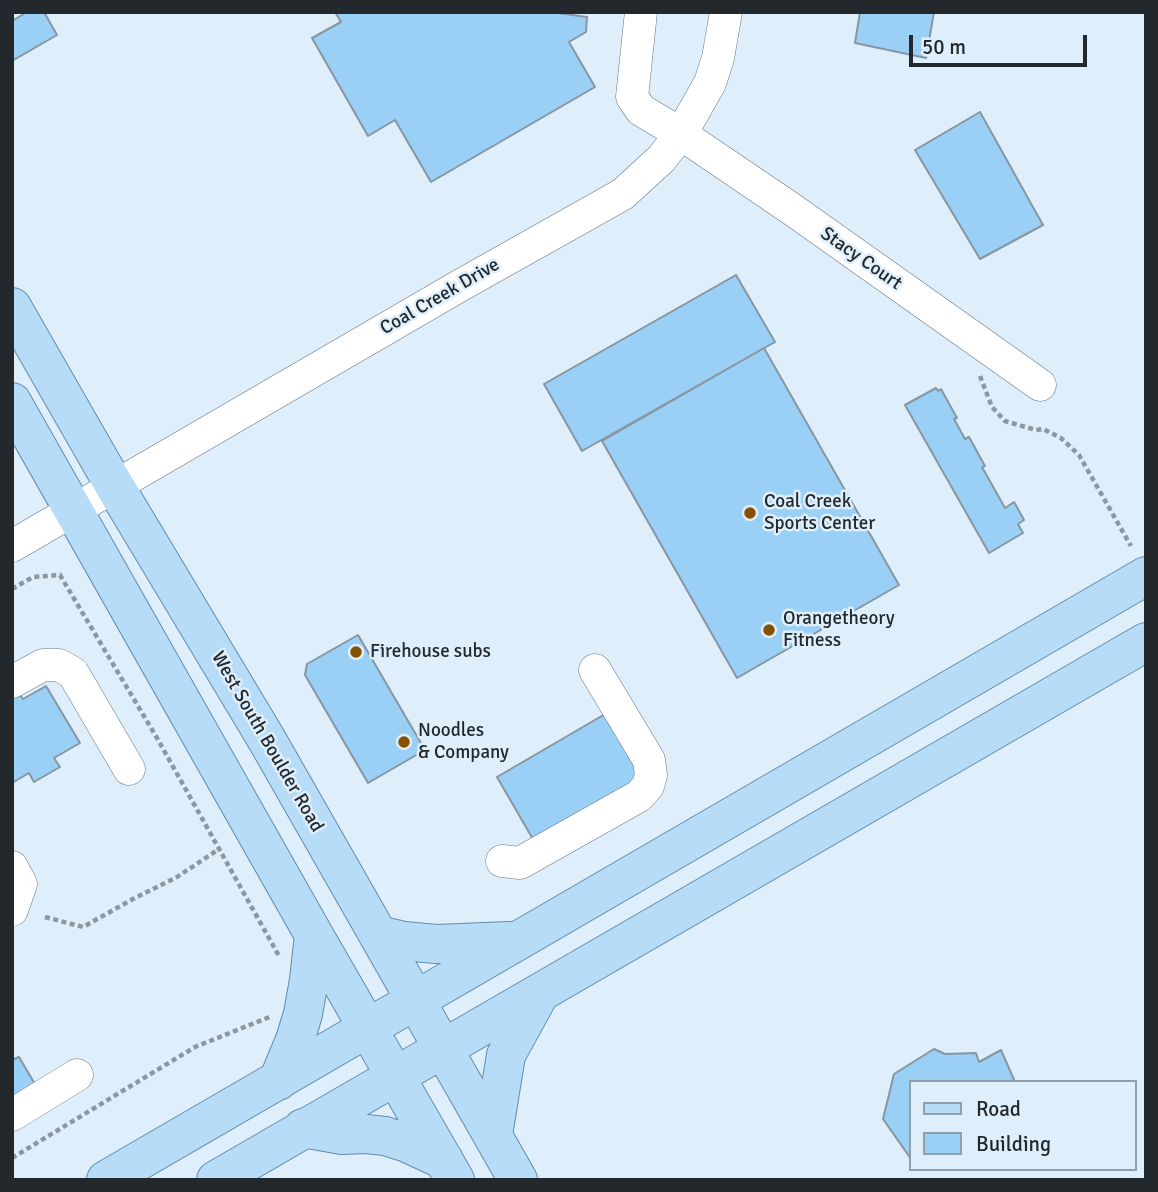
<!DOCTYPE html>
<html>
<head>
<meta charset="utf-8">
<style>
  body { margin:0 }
  #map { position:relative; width:1158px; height:1192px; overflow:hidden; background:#deeefa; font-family:Signika,sans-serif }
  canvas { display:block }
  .frame { position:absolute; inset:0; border:14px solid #22282c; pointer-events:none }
  .legend { position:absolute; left:909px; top:1080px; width:228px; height:91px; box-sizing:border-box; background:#deeefa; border:2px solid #939fa8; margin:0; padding:9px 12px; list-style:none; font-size:21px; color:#22282c }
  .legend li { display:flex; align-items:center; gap:14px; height:35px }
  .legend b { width:35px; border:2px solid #939fa8 }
  .scale { position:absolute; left:909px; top:35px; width:178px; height:32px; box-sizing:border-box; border:4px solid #22282c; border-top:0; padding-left:9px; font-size:21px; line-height:24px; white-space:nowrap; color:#22282c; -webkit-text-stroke:5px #deeefa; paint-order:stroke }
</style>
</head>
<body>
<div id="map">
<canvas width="1158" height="1192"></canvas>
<div class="frame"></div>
<ul class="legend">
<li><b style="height:9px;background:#b6dcf7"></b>Road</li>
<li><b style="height:19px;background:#9acff6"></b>Building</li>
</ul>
<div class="scale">50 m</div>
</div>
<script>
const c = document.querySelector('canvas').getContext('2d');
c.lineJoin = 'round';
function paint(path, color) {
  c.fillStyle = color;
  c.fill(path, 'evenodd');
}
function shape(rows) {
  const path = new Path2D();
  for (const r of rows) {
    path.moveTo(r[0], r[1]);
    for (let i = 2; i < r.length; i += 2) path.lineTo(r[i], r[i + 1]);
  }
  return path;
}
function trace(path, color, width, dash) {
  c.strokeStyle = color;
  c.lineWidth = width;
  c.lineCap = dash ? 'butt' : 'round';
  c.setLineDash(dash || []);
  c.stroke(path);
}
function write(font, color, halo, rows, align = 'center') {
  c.font = font + ' Signika,sans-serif';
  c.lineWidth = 5;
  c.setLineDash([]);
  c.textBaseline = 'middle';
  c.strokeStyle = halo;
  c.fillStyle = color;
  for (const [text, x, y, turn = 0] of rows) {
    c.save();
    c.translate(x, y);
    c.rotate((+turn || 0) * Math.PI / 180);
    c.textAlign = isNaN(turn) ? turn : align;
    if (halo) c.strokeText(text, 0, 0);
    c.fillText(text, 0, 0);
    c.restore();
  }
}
const building = shape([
  [27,12,44,12,57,35,12,61,12,21,27,12],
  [335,12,551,12,587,17,586,32,569,42,595,87,431,182,395,120,368,136,312,38,341,22,335,12],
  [860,12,934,12,926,58,855,43,860,12],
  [980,112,1043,225,980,259,915,150,980,112],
  [736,275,775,342,582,451,544,384,736,275],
  [764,348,899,585,737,678,602,441,764,348],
  [936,388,938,391,941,389,957,418,954,419,965,439,969,437,985,466,982,467,1005,508,1014,502,1024,520,1018,524,1023,533,989,553,905,405,936,388],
  [358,635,425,750,368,783,305,675,307,664,358,635],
  [12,684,23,699,46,686,80,743,54,758,60,767,34,782,29,773,12,783,12,684],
  [612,710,642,762,635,783,534,841,497,777,612,710],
  [934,1049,945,1054,976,1053,979,1062,1001,1050,1015,1082,911,1082,911,1159,883,1119,894,1074,934,1049],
  [19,1057,36,1086,12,1100,12,1060,19,1057]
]);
const path = shape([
  [980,376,992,407,1005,421,1036,430,1043,429,1061,438,1079,455,1131,546],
  [12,589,33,577,60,575,157,738,279,956],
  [45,917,83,927,133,899,177,877,219,849],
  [12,1158,195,1047,272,1016]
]);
const minor = shape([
  [641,12,632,97,641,110,681,134,793,210,1040,385],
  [12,546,461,285,623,194,661,159,681,134,710,83,718,58,726,12],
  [12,682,43,665,59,665,73,673,129,769],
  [502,861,520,863,639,796,648,786,651,775,649,760,595,670],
  [12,867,21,884,12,910],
  [12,1115,77,1075]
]);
const major = shape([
  [12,307,114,485,267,740,518,1180],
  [12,402,314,935,455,1180],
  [378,935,404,941,436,944,510,941],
  [278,1081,295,1040,303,1014,309,980,314,935],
  [303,1128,342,1135,366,1134,385,1136,407,1143,444,1160],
  [493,1135,506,1055,540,993],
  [106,1180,1146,576],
  [216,1180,1146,642]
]);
const markers = [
  [750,513,7,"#885102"],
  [769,630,7,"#885102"],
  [356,652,7,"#885102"],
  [404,742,7,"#885102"]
];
const streetNames = [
  ["Stacy Court",861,259,35],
  ["Coal Creek Drive",440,297,-30],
  ["West South Boulder Road",267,742,60]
];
const poiNames = [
  ["Coal Creek",764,502],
  ["Sports Center",764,524],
  ["Orangetheory",783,619],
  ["Fitness",783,641],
  ["Firehouse subs",370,652],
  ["Noodles",418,731],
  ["& Company",418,753]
];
paint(building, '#9acff6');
trace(building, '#8796a1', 2);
trace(minor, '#687681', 33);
trace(major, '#628dac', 40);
trace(path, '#8c97a0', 4.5, [5, 3.5]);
trace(minor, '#fff', 32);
trace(major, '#b6dcf7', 38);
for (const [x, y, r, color] of markers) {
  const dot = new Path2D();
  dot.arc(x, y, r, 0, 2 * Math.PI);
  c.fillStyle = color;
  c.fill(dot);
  trace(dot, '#deeefa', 2.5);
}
write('19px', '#22282c', '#deeefa', streetNames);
write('19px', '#22282c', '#deeefa', poiNames, 'left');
</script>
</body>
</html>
